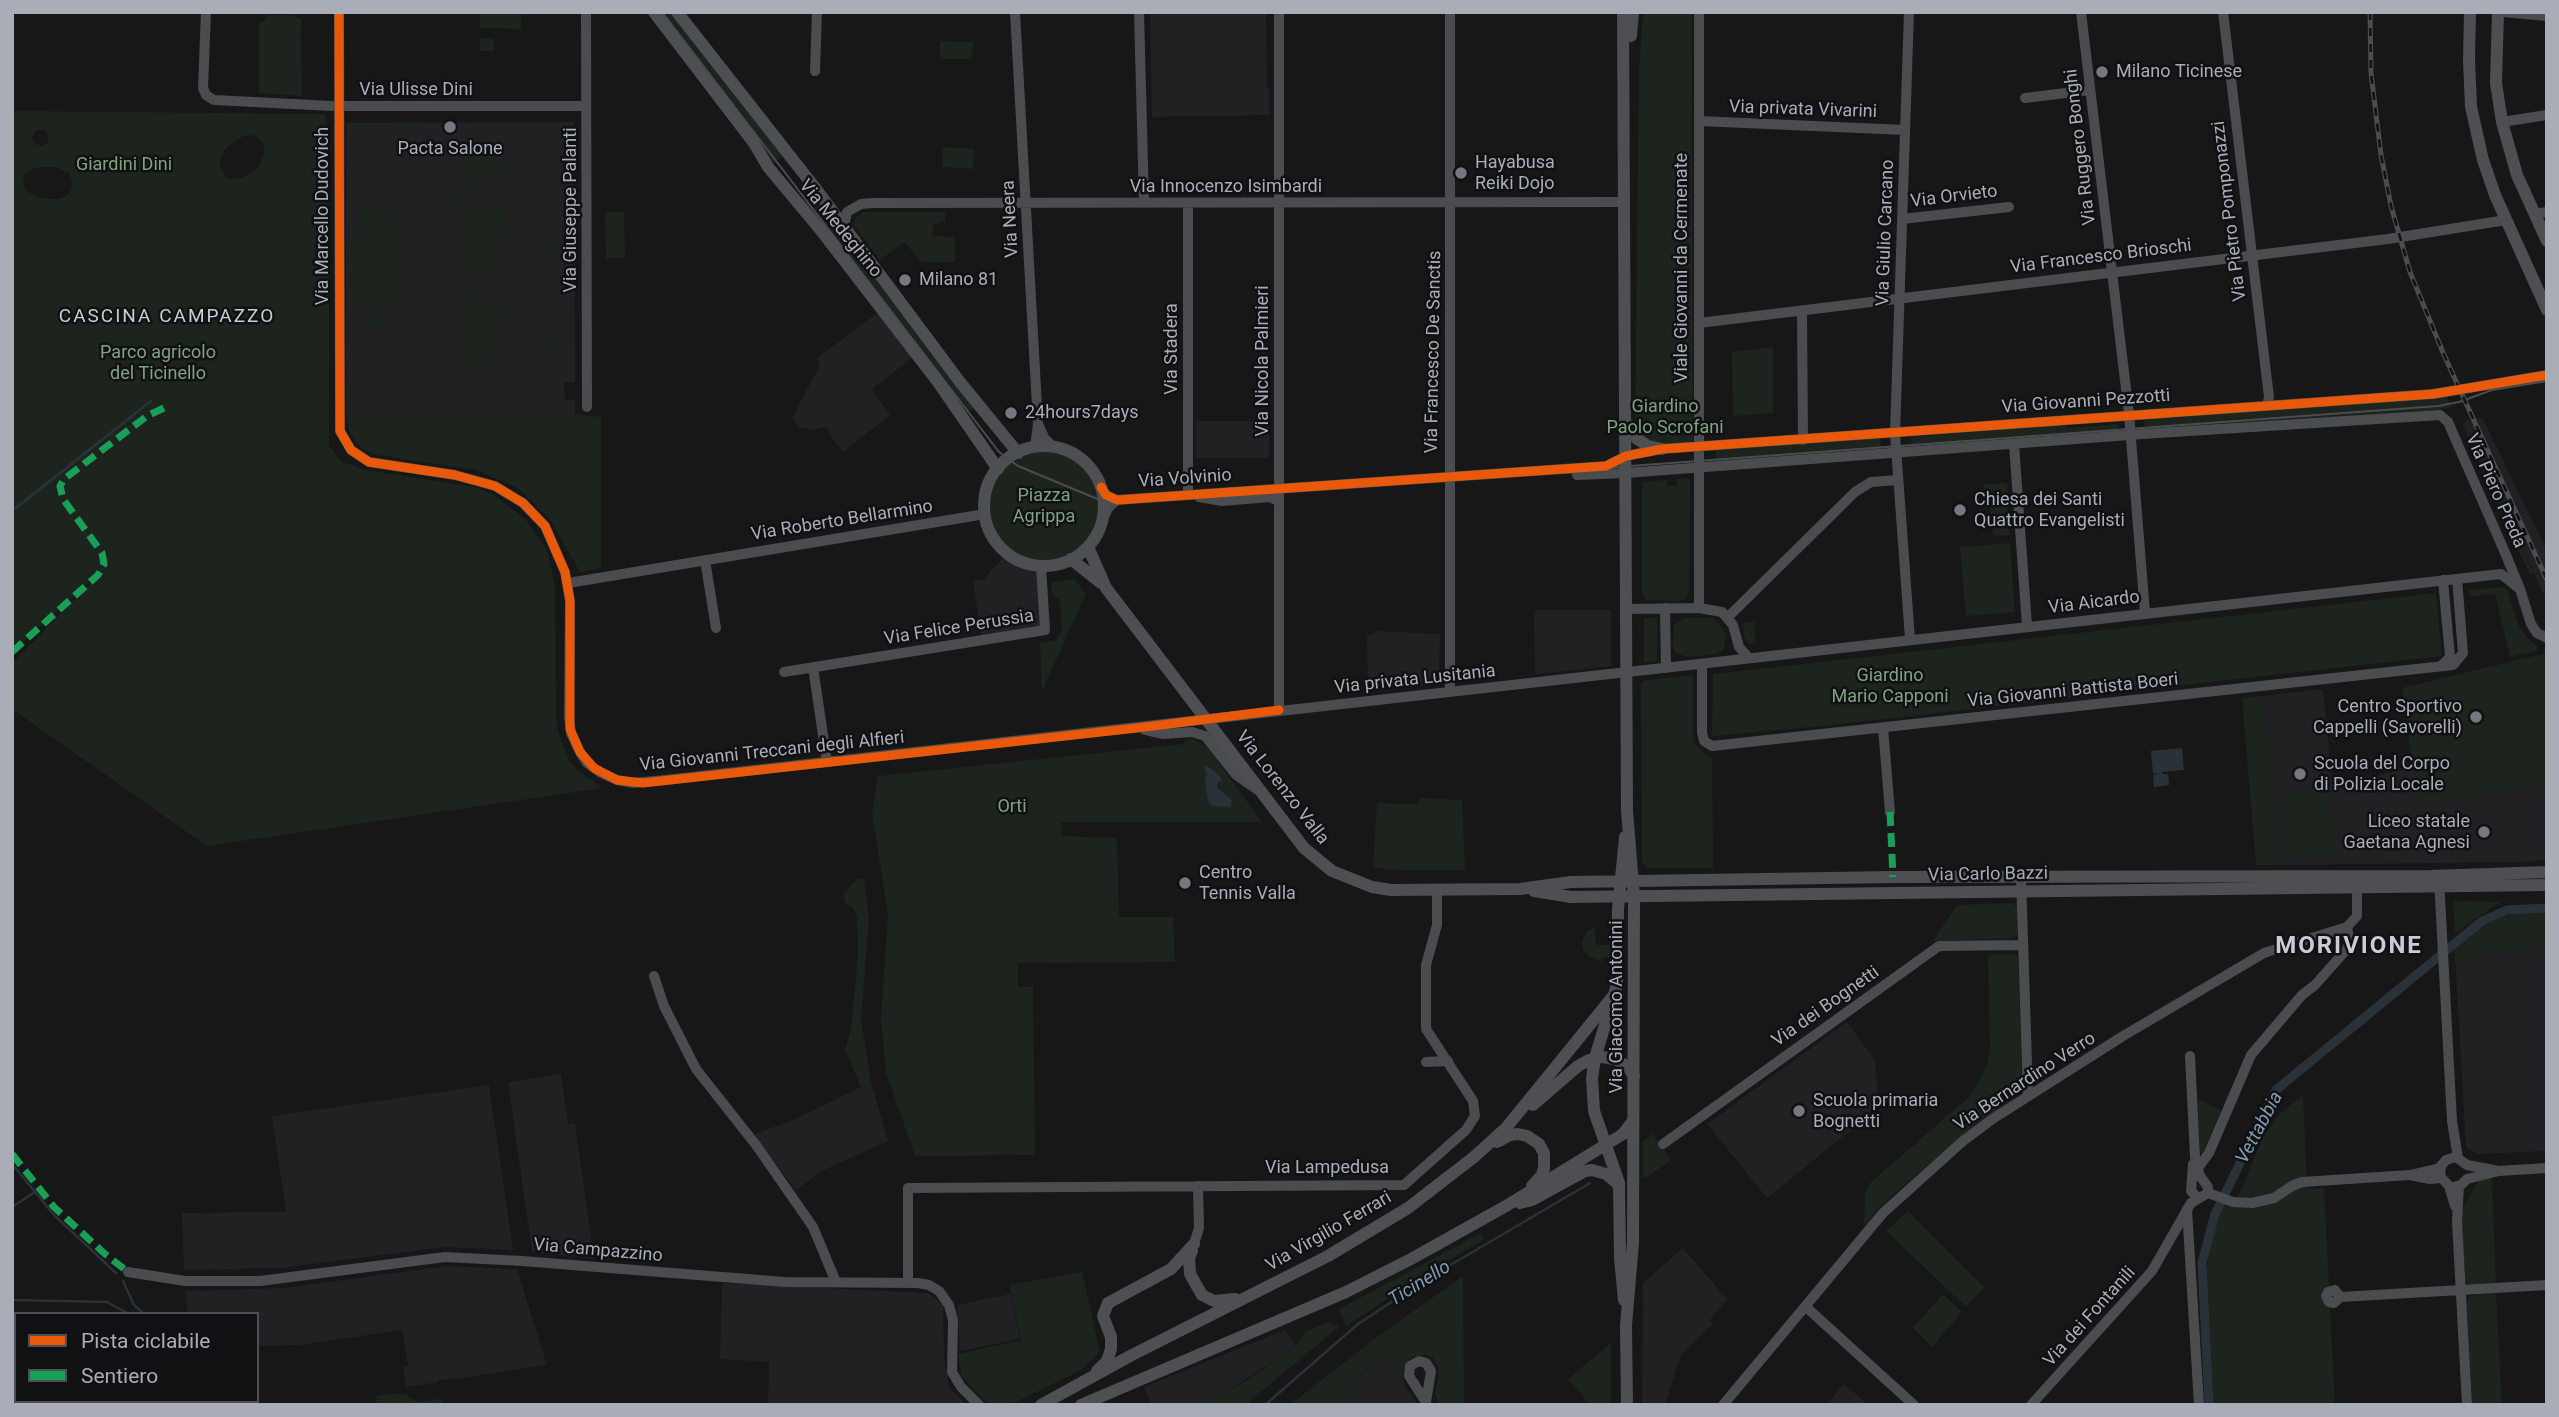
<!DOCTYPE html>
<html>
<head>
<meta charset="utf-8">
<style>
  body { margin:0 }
  #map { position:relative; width:2559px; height:1417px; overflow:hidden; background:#171717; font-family:Roboto,sans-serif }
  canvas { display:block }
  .frame { position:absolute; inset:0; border:14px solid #a8adb8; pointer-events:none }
  .legend { position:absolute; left:14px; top:1312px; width:245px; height:91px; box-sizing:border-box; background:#111113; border:2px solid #4d4f55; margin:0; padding:9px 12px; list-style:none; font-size:21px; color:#a8adb8 }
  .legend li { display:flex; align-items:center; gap:14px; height:35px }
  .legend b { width:35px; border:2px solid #4d4f55 }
</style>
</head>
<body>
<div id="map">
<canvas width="2559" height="1417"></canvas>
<div class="frame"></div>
<ul class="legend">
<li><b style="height:9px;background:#e8590c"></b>Pista ciclabile</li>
<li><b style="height:9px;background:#1a9f57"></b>Sentiero</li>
</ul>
</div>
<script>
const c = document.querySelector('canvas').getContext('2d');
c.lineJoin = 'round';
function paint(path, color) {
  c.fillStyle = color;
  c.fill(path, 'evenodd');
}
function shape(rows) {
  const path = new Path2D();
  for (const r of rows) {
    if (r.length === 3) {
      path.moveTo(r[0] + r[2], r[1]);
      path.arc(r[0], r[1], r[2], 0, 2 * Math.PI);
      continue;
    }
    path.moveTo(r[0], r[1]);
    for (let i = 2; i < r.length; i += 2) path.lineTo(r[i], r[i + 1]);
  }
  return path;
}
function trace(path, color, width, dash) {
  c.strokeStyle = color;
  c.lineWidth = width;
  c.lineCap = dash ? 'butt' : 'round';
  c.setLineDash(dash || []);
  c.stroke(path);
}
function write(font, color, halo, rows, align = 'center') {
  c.font = font + ' Roboto,sans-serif';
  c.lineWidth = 5;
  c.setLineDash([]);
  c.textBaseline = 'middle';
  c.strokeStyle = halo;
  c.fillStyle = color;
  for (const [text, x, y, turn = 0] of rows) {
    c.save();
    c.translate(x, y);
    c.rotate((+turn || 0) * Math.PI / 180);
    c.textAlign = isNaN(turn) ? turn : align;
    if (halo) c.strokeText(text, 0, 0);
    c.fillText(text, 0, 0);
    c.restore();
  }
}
const built = shape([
  [1150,12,1266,12,1267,87,1269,87,1269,115,1152,117],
  [574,122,575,382,564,382,565,400,575,400,575,414,346,415,346,123],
  [882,310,916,355,872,389,890,415,843,452,829,434,827,427,814,430,799,427,792,418,820,365,817,358],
  [2482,417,2547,550,2547,602,2498,495,2501,493,2468,420],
  [1196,421,1269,421,1269,458,1196,458],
  [1007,553,1020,561,1041,566,1045,630,982,640,973,581,984,579],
  [1534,610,1611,610,1611,666,1535,674],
  [1378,631,1440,634,1439,674,1437,680,1432,685,1368,691,1367,636],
  [2323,689,2332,785,2413,768,2419,804,2547,785,2547,860,2521,862,2278,865,2262,696],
  [2547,948,2547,1151,2478,1154,2466,1147,2456,971,2480,952],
  [1847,1022,1875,1060,1879,1107,1767,1198,1707,1124],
  [561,1074,568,1124,575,1124,594,1259,532,1252,508,1082],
  [871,1082,888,1141,824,1170,796,1190,753,1135,795,1119],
  [489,1085,513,1250,445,1247,281,1268,184,1270,182,1213,286,1212,272,1116],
  [1683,1248,1727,1299,1710,1320,1713,1324,1680,1357,1665,1405,1642,1405,1643,1283],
  [446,1266,517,1269,547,1365,462,1378,438,1380,438,1382,406,1387,403,1367,408,1366,402,1330,300,1345,257,1346,257,1314,187,1314,186,1291,284,1288],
  [722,1283,928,1293,943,1305,944,1355,949,1387,967,1405,768,1405,769,1362,720,1359],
  [1011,1294,1020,1339,960,1351,958,1305],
  [1285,1330,1296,1347,1208,1403,1152,1405,1144,1387],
  [1382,1358,1404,1385,1419,1405,1350,1405,1340,1392],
  [1844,1384,1865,1402,1863,1405,1826,1405]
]);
const green = shape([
  [480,12,521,12,521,29,480,28],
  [660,12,674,12,785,154,772,164],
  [1643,12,1692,12,1693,444,1646,447,1635,434,1639,72],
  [266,15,292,15,301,19,302,96,259,93,259,22,265,21],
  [480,38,493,39,495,51,480,51],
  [940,41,973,42,972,59,940,59],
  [16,111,326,114,329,220,329,445,342,463,351,464,360,469,475,487,494,495,526,520,547,551,555,585,556,713,558,731,568,759,577,770,603,788,207,846,12,709,12,663,107,567,12,651,12,113],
  [39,129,45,130,49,137,47,143,43,146,35,144,32,139,34,132],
  [252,135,259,138,263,144,265,153,258,168,242,178,231,179,226,177,219,165,225,149,243,136],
  [41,167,55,167,69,173,73,183,70,193,60,199,50,199,37,197,27,191,23,184,24,175,32,169],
  [346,123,382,123,382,131,346,131],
  [397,123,419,123,419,131,397,131],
  [467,136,485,137,491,150,505,171,467,191],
  [943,147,974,149,973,169,942,167],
  [443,186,460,186,460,227,456,227,456,199,442,199],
  [817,196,977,406,965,416,805,206],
  [467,199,472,199,482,214,489,211,487,206,497,201,512,228,491,241,504,262,470,282,467,282],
  [359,204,395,204,395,223,359,223],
  [605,212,624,212,625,258,606,258],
  [864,212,945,212,945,221,933,225,932,236,955,237,955,262,922,262,904,242,880,260,854,226,855,218],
  [356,227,397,227,397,309,356,309],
  [556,239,559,244,559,265,556,267,544,246],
  [467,291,473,291,482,305,489,302,488,297,497,292,531,350,529,351,511,320,491,332,505,353,467,373],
  [389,318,389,330,366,330,366,319],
  [556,330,559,335,559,356,556,357,544,336],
  [1773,347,1773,413,1733,416,1732,352],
  [2446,396,2452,407,2438,410,2195,428,2194,425,2145,429,2144,420],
  [575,414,601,417,601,568,580,572,550,519,518,488,476,470,377,455,366,451,356,443,349,431,346,415],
  [2468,420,2502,494,2498,496,2534,574,2530,575,2462,423],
  [2118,424,2119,433,1912,450,1911,437,2066,425,2067,428],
  [1880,438,1882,452,1717,464,1716,450],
  [1044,506,55],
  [1688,478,1690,481,1689,593,1685,599,1678,601,1646,600,1642,593,1642,482,1667,480,1668,486,1677,486,1677,479],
  [2007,483,2008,495,1985,496,1984,484],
  [2007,503,2010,535,1993,536,1990,504],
  [2010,543,2015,612,1966,616,1960,547],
  [1074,579,1086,594,1042,691,1040,643,1056,640,1062,631,1060,600,1052,594,1051,583],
  [2502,587,2507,590,2518,624,2526,637,2537,646,2538,650,2510,657,2495,594,2470,596,2469,590],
  [2436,593,2442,656,1822,726,1712,736,1713,674],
  [1644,618,1657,618,1657,661,1644,663],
  [1684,618,1712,618,1718,623,1727,635,1723,650,1715,654,1688,657,1676,653,1673,647,1674,625],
  [1754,622,1756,643,1749,644,1744,637,1743,623],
  [2547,653,2547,785,2418,804,2402,688],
  [1693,675,1693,741,1704,754,1712,757,1713,868,1648,868,1642,862,1641,683,1646,680],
  [2262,696,2266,724,2278,865,2256,865,2242,698],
  [1193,739,1208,748,1262,822,1062,822,1061,836,1117,838,1119,917,1173,917,1175,962,1018,963,1018,987,1033,987,1035,1155,915,1156,886,1072,881,1019,888,914,872,813,878,776,1184,744,1186,740],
  [2326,789,2327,808,2282,812,2281,793],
  [1419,798,1462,800,1465,870,1396,870,1373,867,1377,803,1419,804],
  [2330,811,2334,856,2286,860,2282,814],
  [858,879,864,879,869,918,861,1020,871,1082,861,1087,845,1050,851,1029,858,955,857,917,853,908,845,903,843,893],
  [2453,901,2500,902,2455,933],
  [2012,903,2017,907,2017,935,2013,938,1933,941,1957,905],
  [2547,911,2547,948,2480,952,2456,971,2454,948,2480,927,2491,920,2512,914],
  [1595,928,1596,945,1611,945,1611,957,1604,957,1602,961,1588,956,1583,949,1582,941,1587,931],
  [2014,954,2018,956,2022,1082,2020,1090,2016,1097,1968,1131,1892,1196,1879,1208,1864,1226,1865,1193,1870,1183,1968,1098,1975,1088,1986,1067,1990,1050,1988,955],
  [2303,1095,2307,1189,2324,1188,2335,1405,2213,1405,2207,1270,2210,1240,2222,1206,2234,1207,2263,1137,2281,1113],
  [2198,1099,2221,1110,2203,1154,2200,1152],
  [1653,1134,1671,1160,1647,1177,1643,1177,1643,1141],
  [2492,1177,2496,1285,2478,1286,2468,1284,2465,1279,2461,1211,2480,1178],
  [1908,1211,1984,1287,1966,1307,1886,1231],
  [1481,1233,1485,1239,1423,1275,1346,1326,1339,1309],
  [1082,1272,1100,1352,1081,1370,1010,1405,991,1405,984,1400,962,1377,958,1354,1021,1340,1010,1285],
  [1463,1276,1464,1405,1440,1405,1437,1401,1435,1392,1439,1374,1438,1366,1433,1358,1425,1355,1413,1357,1407,1362,1403,1372,1404,1385,1382,1358,1340,1391,1350,1405,1290,1405,1370,1342],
  [1943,1294,1962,1312,1932,1347,1913,1328],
  [2479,1294,2496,1294,2502,1405,2472,1405,2467,1302,2469,1297],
  [1328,1322,1340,1326,1250,1401,1249,1405,1202,1405,1247,1380,1295,1347,1305,1332],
  [1611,1343,1611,1405,1590,1405,1568,1379],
  [393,1393,407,1395,417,1402,439,1399,446,1405,377,1405,376,1396]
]);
const water = shape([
  [2182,748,2184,770,2162,772,2162,774,2168,774,2169,785,2154,787,2153,775,2158,774,2153,773,2151,751],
  [1207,766,1220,776,1221,781,1217,783,1217,788,1232,800,1230,807,1213,806,1208,801,1205,777,1208,775,1204,768]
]);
const stream = shape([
  [12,511,151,401],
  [12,1164,54,1215,116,1273],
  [12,1207,35,1192],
  [123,1281,134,1305,144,1314],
  [12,1300,107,1302,129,1314],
  [209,1401,213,1405],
  [232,1401,235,1405],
  [1265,1405,1358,1324,1425,1280,1590,1183]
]);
const canal = shape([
  [2209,1405,2202,1263,2215,1214,2276,1090,2482,921,2507,910,2547,908]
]);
const minor = shape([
  [206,12,203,88,206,95,214,100,332,106,586,106],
  [339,12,340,431,351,450,369,462,455,475,495,486,523,503,545,526,565,572,570,601,569,717,571,733,580,752,587,763,601,773,617,780,633,783,665,780,2501,574,2520,589],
  [586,12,587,407],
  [1015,12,1038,424,1035,447],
  [1139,12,1144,203],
  [1279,12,1279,710],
  [1909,12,1895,434,1910,639],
  [2081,12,2129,414,2145,613],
  [2223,12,2269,397,2267,406],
  [2503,12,2547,16],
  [815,71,817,12],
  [2025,98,2090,90],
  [1699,121,1905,130],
  [2502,122,2547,115],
  [2534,214,2547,212],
  [1902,219,2009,207],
  [844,227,847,212,861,204,873,203,1623,202],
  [1802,310,1803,440],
  [1699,323,2388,239,2506,220],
  [1038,424,1045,439,1054,447],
  [2014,444,2027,626],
  [1577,475,1626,473,2142,434,2440,415,2448,422,2506,555,2520,589,2531,624,2537,633,2547,638],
  [1101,487,1106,495,1117,500,1606,466,1626,456,1662,449,2433,394,2547,375],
  [1188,495,1188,203],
  [1199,497,1222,501,1270,497,1278,501],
  [1103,518,1109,507,1117,500],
  [705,560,716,628],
  [568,583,985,514],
  [1665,608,1666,668],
  [1699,608,1699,12],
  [1627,609,1699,608,1722,612,1733,625,1739,647,1748,657],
  [1728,617,1855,492,1871,482,1898,480],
  [1702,664,1702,732,1704,741,1712,746,2453,665,2463,653,2457,579],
  [2441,666,2450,657,2443,580],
  [813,667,827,762],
  [784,672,1045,630,1041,566],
  [1450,691,1450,12],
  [1883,728,1890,812],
  [1145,730,1162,734,1192,732,1205,736,1236,775,1256,789],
  [2021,877,2028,1096],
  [2439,879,2452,1121,2458,1158],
  [654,976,664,1006,696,1069,756,1145,813,1227,836,1282],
  [2190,1056,2195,1157,2200,1176,2208,1187,2208,1193],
  [1426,1062,1448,1061],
  [1663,1144,1939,946,2023,945],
  [2193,1164,2191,1191,2198,1198],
  [2197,1169,2209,1153,2251,1055,2302,995,2315,985,2347,949,2350,942,2347,927],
  [2410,1175,2440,1168],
  [2459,1186,2457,1221,2467,1405],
  [2453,1187,2461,1185,2467,1179,2499,1171,2547,1168],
  [2208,1193,2233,1202,2252,1203,2274,1198,2292,1186,2302,1182,2410,1175,2430,1179,2441,1178],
  [2455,1206,2449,1186,2440,1176,2441,1166,2446,1160,2456,1157,2467,1165,2499,1171],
  [2187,1209,2199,1405],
  [1194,1244,1199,1228,1198,1186],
  [128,1272,185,1281,260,1281,445,1257,522,1261,785,1282,918,1283,929,1285,939,1291,949,1305,953,1320,952,1372,961,1387,979,1405],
  [908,1283,908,1188,1404,1185,1466,1130,1475,1116,1473,1101,1426,1029,1426,965,1437,925,1437,889],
  [2340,1297,2335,1290,2328,1292,2326,1296,2329,1302,2334,1303,2340,1297,2547,1285],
  [1806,1307,1914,1405],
  [1419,1361,1426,1363,1431,1371,1426,1402,1409,1376,1410,1366,1419,1361],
  [1723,1405,1883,1213,1963,1141,1994,1118,2123,1036,2264,953,2347,927,2357,916,2357,881],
  [2031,1405,2152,1271,2191,1203,2208,1193]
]);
const major = shape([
  [654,12,754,143,768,167,823,233,938,382,998,469],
  [677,12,819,193,960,382,1018,453],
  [1623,12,1627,811,1634,897,1633,1243,1626,1325,1627,1405],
  [2470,12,2469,60,2471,107,2483,160,2495,195,2547,310],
  [2498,12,2496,83,2502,122,2517,175,2547,241],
  [1631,36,1633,12],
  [1629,425,1637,439,1648,446,1662,449],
  [1044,506,60],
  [1088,547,1106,588,1304,848,1332,871,1372,887,1391,890,1520,889,1571,882,1893,877,2431,876,2547,872],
  [1071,559,1101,583],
  [1534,891,1571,897,2547,885],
  [1533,1105,1578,1066,1589,1060,1602,1057,1615,1059,1628,1067,1634,1076],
  [1497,1142,1510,1135,1518,1134,1527,1136,1539,1144,1544,1153,1544,1168,1542,1175,1532,1186],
  [1520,1203,1532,1200,1585,1171,1592,1170,1606,1174,1619,1185],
  [1192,1251,1189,1258,1190,1274,1202,1295,1214,1301,1235,1299],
  [1624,1300,1620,1258,1619,1183,1594,1111,1592,1078,1595,1058,1617,985,1618,909,1625,837],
  [1097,1371,1107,1361,1111,1349,1111,1337,1103,1316,1108,1303,1171,1269,1194,1244],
  [1041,1405,1130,1356,1328,1256,1408,1208,1474,1157,1506,1128,1614,995],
  [1081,1405,1346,1292,1411,1259,1506,1206,1623,1134,1633,1121]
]);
const tram = shape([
  [662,12,999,452,1018,466,1100,500,1117,502,1294,491,2438,406,2459,402,2492,390,2547,381],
  [2478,12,2547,17]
]);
const rail = shape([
  [2370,12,2371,73,2381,155,2391,206,2410,272,2444,355,2547,580]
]);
const quiet = shape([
  [12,652,98,575,104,564,102,553,63,499,60,486,64,479,147,416,168,406],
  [1890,812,1893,877],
  [12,1154,54,1207,105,1254,128,1272]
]);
const cycleway = shape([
  [339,12,340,431,351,450,369,462,455,475,495,486,523,503,545,526,565,572,570,601,570,729,580,752,594,768,617,780,643,783,1137,728,1279,710],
  [1101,487,1106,495,1117,500,1606,466,1626,456,1662,449,2433,394,2547,375]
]);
const markers = [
  [2102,72,7,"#757880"],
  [450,127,7,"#757880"],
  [1461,173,7,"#757880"],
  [905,280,7,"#757880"],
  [1011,413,7,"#757880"],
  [1960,510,7,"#757880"],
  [2476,717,7,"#757880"],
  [2300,774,7,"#757880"],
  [2484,832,7,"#757880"],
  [1185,883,7,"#757880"],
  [1799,1111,7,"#757880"]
];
const poiNames = [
  ["Milano Ticinese",2116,72],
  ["Pacta Salone",450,149,"center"],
  ["Hayabusa",1475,163],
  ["Reiki Dojo",1475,184],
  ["Milano 81",919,280],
  ["24hours7days",1025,413],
  ["Chiesa dei Santi",1974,500],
  ["Quattro Evangelisti",1974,521],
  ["Centro Sportivo",2462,707,"right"],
  ["Cappelli (Savorelli)",2462,728,"right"],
  ["Scuola del Corpo",2314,764],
  ["di Polizia Locale",2314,785],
  ["Liceo statale",2470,822,"right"],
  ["Gaetana Agnesi",2470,843,"right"],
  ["Centro",1199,873],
  ["Tennis Valla",1199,894],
  ["Scuola primaria",1813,1101],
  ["Bognetti",1813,1122]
];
const streetNames = [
  ["Via Ulisse Dini",416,90],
  ["Via privata Vivarini",1803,110,2],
  ["Via Ruggero Bonghi",2081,147,-97],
  ["Via Innocenzo Isimbardi",1226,187],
  ["Via Orvieto",1954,197,-7],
  ["Via Giuseppe Palanti",571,210,-90],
  ["Via Pietro Pomponazzi",2230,211,-97],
  ["Via Marcello Dudovich",323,216,-90],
  ["Via Neera",1011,219,-93],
  ["Via Medeghino",840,229,51],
  ["Via Giulio Carcano",1886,233,-88],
  ["Via Francesco Brioschi",2101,257,-7],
  ["Viale Giovanni da Cermenate",1682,268,-90],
  ["Via Stadera",1172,349,-90],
  ["Via Francesco De Sanctis",1434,352,-89],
  ["Via Nicola Palmieri",1263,361,-90],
  ["Via Giovanni Pezzotti",2086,402,-4],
  ["Via Volvinio",1185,479,-4],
  ["Via Piero Preda",2495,491,66],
  ["Via Roberto Bellarmino",842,521,-9],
  ["Via Aicardo",2094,603,-7],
  ["Via Felice Perussia",959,628,-9],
  ["Via privata Lusitania",1415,680,-6],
  ["Via Giovanni Battista Boeri",2073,691,-6],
  ["Via Giovanni Treccani degli Alfieri",772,752,-6],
  ["Via Lorenzo Valla",1282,788,52],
  ["Via Carlo Bazzi",1988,875,-1],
  ["Via Giacomo Antonini",1617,1007,-90],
  ["Via dei Bognetti",1826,1007,-35],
  ["Via Bernardino Verro",2025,1082,-33],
  ["Via Lampedusa",1327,1168],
  ["Via Virgilio Ferrari",1329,1232,-30],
  ["Via Campazzino",598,1251,5],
  ["Via dei Fontanili",2090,1317,-48]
];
const parkNames = [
  ["Giardini Dini",124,165],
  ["Parco agricolo",158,353],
  ["del Ticinello",158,374],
  ["Giardino",1665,407],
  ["Paolo Scrofani",1665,428],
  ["Piazza",1044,496],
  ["Agrippa",1044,517],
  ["Giardino",1890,676],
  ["Mario Capponi",1890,697],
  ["Orti",1012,807]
];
const neighbourhoodNames = [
  ["CASCINA CAMPAZZO",167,317]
];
const waterNames = [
  ["Vettabbia",2260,1128,-62],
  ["Ticinello",1420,1284,-32]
];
const districtNames = [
  ["MORIVIONE",2349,947]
];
paint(built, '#212123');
paint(green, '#1d241e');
paint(water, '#2a3239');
trace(stream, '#2a3239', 2.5);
trace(canal, '#2a3239', 9);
trace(minor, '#4b4c50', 10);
trace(major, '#4d4f52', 12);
trace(tram, '#4b4c4f', 2);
trace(rail, '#4b4c4f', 5);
trace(rail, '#111113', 2.5, [8]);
trace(quiet, '#1a9f57', 7, [14, 7]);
trace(cycleway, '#e8590c', 9);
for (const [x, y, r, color] of markers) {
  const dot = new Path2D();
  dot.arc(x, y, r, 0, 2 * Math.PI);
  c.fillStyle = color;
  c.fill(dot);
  trace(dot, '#111113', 2.5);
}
write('18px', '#a8adb8', '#111113', poiNames, 'left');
write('18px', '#a8adb8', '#111113', streetNames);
write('18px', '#7fa381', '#111113', parkNames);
c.letterSpacing = '2px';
write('19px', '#c9ccd4', '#111113', neighbourhoodNames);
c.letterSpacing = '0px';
write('italic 19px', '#7f9bb3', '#111113', waterNames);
c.letterSpacing = '2px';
write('bold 24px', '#c9ccd4', '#111113', districtNames);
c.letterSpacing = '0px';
</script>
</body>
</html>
